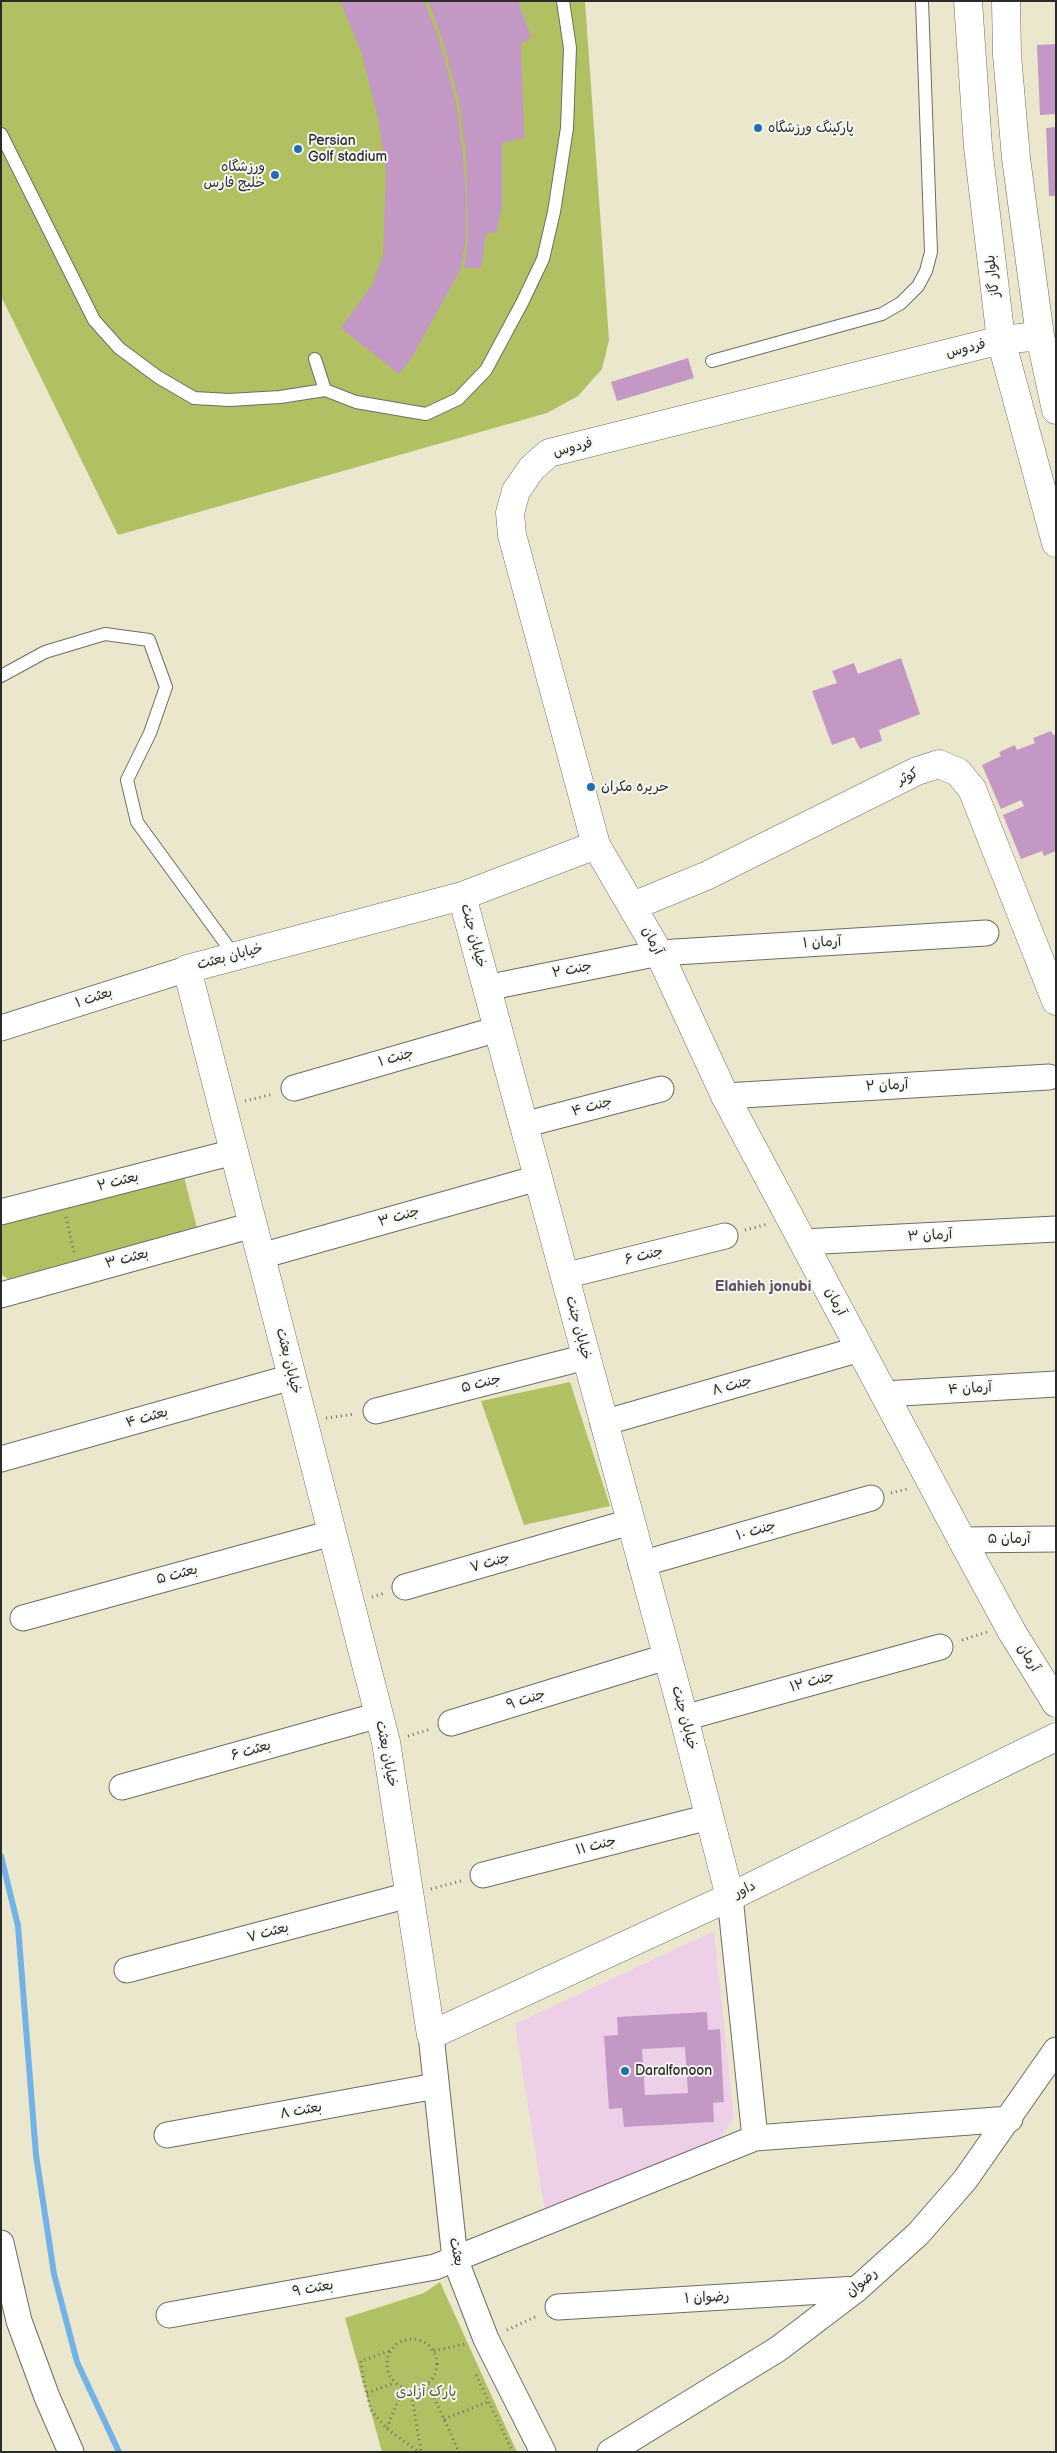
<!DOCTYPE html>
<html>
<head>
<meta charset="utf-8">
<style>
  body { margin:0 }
  #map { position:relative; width:1057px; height:2453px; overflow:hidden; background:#ebe7cd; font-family:"Balsamiq Sans",sans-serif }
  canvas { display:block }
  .frame { position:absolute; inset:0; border:2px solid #2b2b2b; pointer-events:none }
</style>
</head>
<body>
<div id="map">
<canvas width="1057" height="2453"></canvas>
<div class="frame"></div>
</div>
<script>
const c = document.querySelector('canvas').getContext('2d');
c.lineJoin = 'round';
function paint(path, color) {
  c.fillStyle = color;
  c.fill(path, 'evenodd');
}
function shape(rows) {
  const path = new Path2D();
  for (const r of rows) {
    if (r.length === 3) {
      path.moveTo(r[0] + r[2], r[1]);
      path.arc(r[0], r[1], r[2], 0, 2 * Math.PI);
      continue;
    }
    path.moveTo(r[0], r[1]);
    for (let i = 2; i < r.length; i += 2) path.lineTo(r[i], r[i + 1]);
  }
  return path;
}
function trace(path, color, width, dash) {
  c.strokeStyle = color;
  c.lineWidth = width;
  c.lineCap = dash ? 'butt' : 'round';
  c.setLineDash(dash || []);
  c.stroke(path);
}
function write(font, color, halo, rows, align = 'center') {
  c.font = font + ' "Balsamiq Sans","Playpen Sans Arabic",sans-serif';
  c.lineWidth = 4;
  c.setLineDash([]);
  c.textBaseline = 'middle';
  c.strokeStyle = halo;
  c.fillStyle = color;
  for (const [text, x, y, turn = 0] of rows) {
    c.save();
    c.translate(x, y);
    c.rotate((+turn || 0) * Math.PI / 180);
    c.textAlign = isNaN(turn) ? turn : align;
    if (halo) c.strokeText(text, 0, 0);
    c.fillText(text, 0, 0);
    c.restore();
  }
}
const built = shape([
  [714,1931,734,2118,720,2138,545,2213,515,2024]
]);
const green = shape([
  [1,1,585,1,609,340,602,369,578,396,547,413,118,535,1,296],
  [183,1173,197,1228,8,1279,1,1274,1,1221],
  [570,1382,610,1506,524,1525,481,1401],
  [440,2282,517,2452,382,2452,345,2318,424,2293]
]);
const stream = shape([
  [1,1856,18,1926,36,2155,54,2274,77,2362,119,2452]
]);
const building = shape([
  [340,1,424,1,439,39,456,102,463,156,466,198,466,240,460,270,411,359,399,374,341,328,372,285,383,255,386,172,378,118,361,51],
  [428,1,518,1,531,37,521,44,524,138,502,143,502,206,497,231,486,234,481,268,464,268,468,241,466,155,459,101,442,38],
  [1056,44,1056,114,1040,115,1037,45],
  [1056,127,1056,196,1049,196,1046,128],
  [688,358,694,378,617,401,611,382],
  [901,658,920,714,879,730,882,741,860,749,854,737,832,745,812,691,837,683,832,671,854,663,858,674],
  [1051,731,1053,735,1056,734,1056,851,1044,856,1042,851,1021,859,1003,815,1024,806,1021,800,1001,809,982,765,1001,756,999,752,1015,745,1017,750,1035,743,1033,738],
  [707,2012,708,2030,720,2029,724,2102,713,2103,714,2122,624,2127,622,2108,609,2109,604,2036,618,2035,617,2017],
  [685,2047,688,2093,645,2095,642,2049]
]);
const path = shape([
  [245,1101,273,1094],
  [66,1217,74,1252],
  [745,1230,768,1224],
  [326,1418,355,1414],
  [891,1493,907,1489],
  [372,1597,385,1593],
  [962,1640,987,1632],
  [408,1736,431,1729],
  [431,1889,461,1881],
  [507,2330,537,2316],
  [412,2364,25],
  [389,2351,361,2361,363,2378,371,2410,387,2429,419,2452],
  [434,2351,465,2344],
  [476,2375,513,2452],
  [428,2384,459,2452],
  [411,2390,421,2452],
  [367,2393,394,2383],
  [444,2419,490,2401],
  [387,2428,403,2388]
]);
const lane = shape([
  [1,134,94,320,119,348,158,377,194,398,229,400,280,397,325,390,356,402,426,414,458,399,486,370,522,303,543,259,554,212,567,128,570,48,563,1],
  [315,359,325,390],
  [712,361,882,314,901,303,918,286,926,271,931,252,922,1],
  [1,676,45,652,105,634,149,640,166,687,150,733,127,780,137,822,234,955]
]);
const street = shape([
  [486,988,659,953,986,933],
  [1,1028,187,969],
  [294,1088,498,1029],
  [725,1096,1049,1077],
  [523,1125,661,1089],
  [1,1212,234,1152],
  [803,1242,1056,1229],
  [261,1256,538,1178],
  [564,1276,725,1236],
  [1,1295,253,1225],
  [884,1394,1056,1384],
  [376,1411,586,1357],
  [603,1423,860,1349],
  [1,1459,292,1377],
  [962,1540,1056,1539],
  [641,1564,871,1498],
  [405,1587,630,1522],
  [23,1618,332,1533],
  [684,1718,940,1647],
  [451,1723,666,1657],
  [122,1787,379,1715],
  [483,1875,709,1817],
  [730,1897,755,2138],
  [127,1970,409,1895],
  [431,2035,455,2259,486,2339,543,2452],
  [167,2135,436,2086],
  [1,2243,19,2321,47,2397,71,2452],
  [558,2307,857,2289],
  [169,2315,435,2267,755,2138,1010,2119],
  [610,2452,778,2349,857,2289,918,2234,965,2180,1056,2050]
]);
const secondary = shape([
  [968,1,978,147,1001,340,1056,543],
  [1006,1,1007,55,1016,158,1040,336,1056,410],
  [1040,336,1001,340,549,453,532,468,516,491,510,513,512,535,596,845,659,953,725,1096,962,1540,1012,1632,1056,1703],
  [596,845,462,896,684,1718,730,1897],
  [462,896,187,969,386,1742,431,2035,730,1897,1056,1737],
  [633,906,706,876,917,771,939,764,958,772,972,789,1056,1001]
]);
const markers = [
  [758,128,5,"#1f6fb2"],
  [298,149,5,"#1f6fb2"],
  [275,175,5,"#1f6fb2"],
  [591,787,5,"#1f6fb2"],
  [625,2071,5,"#1f6fb2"]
];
const poiNames = [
  ["پارکینگ ورزشگاه",768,128],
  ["Persian",308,141],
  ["Golf stadium",308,157],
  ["ورزشگاه",265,167,"right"],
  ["خلیج فارس",265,183,"right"],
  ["حریره مکران",601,787],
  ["Daralfonoon",635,2071]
];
const streetNames = [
  ["بلوار گاز",993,276,-97],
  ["فردوس",966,349,-14],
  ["فردوس",573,448,-15],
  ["کوثر",908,777,-25],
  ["خیابان جنت",473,936,75],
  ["آرمان",652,941,62],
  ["آرمان ۱",822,943,-3],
  ["خیابان بعثت",230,957,-15],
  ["جنت ۲",572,970,-11],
  ["بعثت ۱",94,998,-18],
  ["جنت ۱",396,1058,-16],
  ["آرمان ۲",887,1086,-3],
  ["جنت ۴",592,1107,-15],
  ["بعثت ۲",118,1182,-14],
  ["جنت ۳",399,1217,-16],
  ["آرمان ۳",930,1236,-3],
  ["جنت ۶",644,1256,-14],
  ["بعثت ۳",127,1259,-15],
  ["آرمان",835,1302,62],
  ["خیابان جنت",578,1328,75],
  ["خیابان بعثت",288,1361,76],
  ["جنت ۵",481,1384,-14],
  ["جنت ۸",732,1386,-16],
  ["آرمان ۴",970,1389,-3],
  ["بعثت ۴",147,1418,-16],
  ["جنت ۱۰",756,1531,-16],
  ["آرمان ۵",1009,1539],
  ["جنت ۷",490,1563,-16],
  ["بعثت ۵",177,1575,-15],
  ["آرمان",1028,1658,58],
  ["جنت ۱۲",812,1682,-16],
  ["جنت ۹",526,1700,-17],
  ["خیابان جنت",684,1718,75],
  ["بعثت ۶",251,1751,-16],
  ["خیابان بعثت",386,1754,79],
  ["جنت ۱۱",596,1846,-14],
  ["داور",745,1890,-26],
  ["بعثت ۷",268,1933,-15],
  ["بعثت ۸",301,2111,-10],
  ["بعثت",456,2252,79],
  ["رضوان",862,2283,-40],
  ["بعثت ۹",313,2289,-10],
  ["رضوان ۱",707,2298,-3]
];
const parkNames = [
  ["پارک آزادی",426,2392]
];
const neighbourhoodNames = [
  ["Elahieh jonubi",763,1287]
];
paint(built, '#edd0e8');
paint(green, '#b1c063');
trace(stream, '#73b2e7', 6);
paint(building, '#c398c5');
trace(lane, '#6e6d64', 14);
trace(street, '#6e6d64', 27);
trace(secondary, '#6e6d64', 29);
trace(path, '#6e6d64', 3, [1, 4]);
trace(lane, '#fff', 12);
trace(street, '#fff', 25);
trace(secondary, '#fff', 28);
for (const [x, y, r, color] of markers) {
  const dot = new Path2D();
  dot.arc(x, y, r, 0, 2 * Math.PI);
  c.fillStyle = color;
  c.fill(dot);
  trace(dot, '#f6f6f2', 2);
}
write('14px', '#2b2b2b', '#f6f6f2', poiNames, 'left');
write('14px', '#2b2b2b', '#f6f6f2', streetNames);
write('14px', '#53583c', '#f6f6f2', parkNames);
write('bold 15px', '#605161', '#f6f6f2', neighbourhoodNames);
</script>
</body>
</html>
